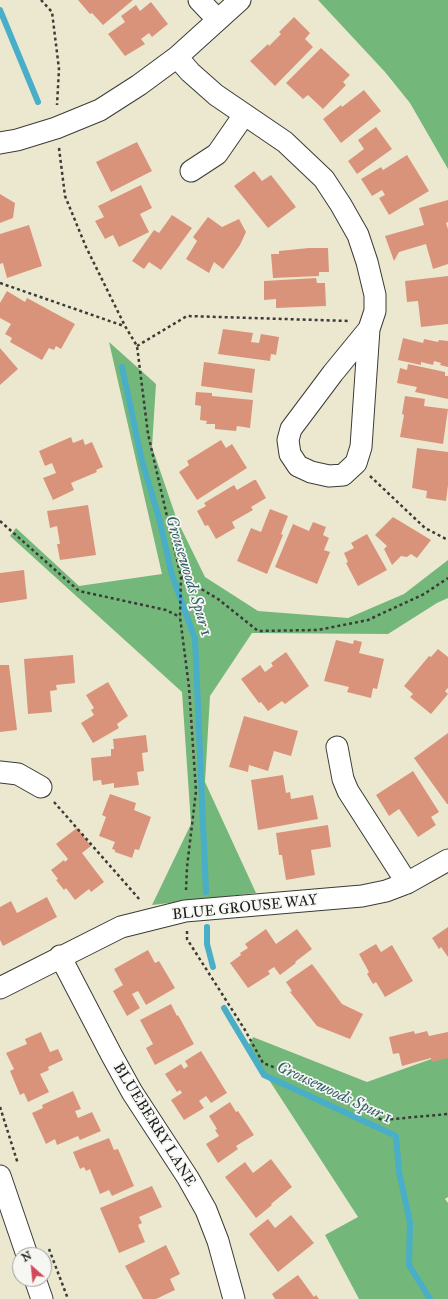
<!DOCTYPE html>
<html>
<head>
<meta charset="utf-8">
<style>
  body { margin:0 }
  #map { position:relative; width:448px; height:1299px; overflow:hidden; background:#ece8d0; font-family:"IM FELL Great Primer",serif }
  canvas { display:block }
  .north { position:absolute; left:12px; top:1247px; width:40px; height:40px; box-sizing:border-box; background:#f6f6f2; border:1px solid #9f9f9c; border-radius:50%; rotate:333deg; font-size:11px; font-weight:700; line-height:16px; text-align:center; color:#1c1c1c }
  .north::after { content:''; display:block; margin:auto; width:14px; height:18px; background:#d1495b; clip-path:polygon(50% 0,100% 100%,50% 72%,0 100%) }
</style>
</head>
<body>
<div id="map">
<canvas width="448" height="1299"></canvas>
<div class="north">N</div>
</div>
<script>
const c = document.querySelector('canvas').getContext('2d');
c.lineJoin = 'round';
function paint(path, color) {
  c.fillStyle = color;
  c.fill(path, 'evenodd');
}
function shape(rows) {
  const path = new Path2D();
  for (const r of rows) {
    path.moveTo(r[0], r[1]);
    for (let i = 2; i < r.length; i += 2) path.lineTo(r[i], r[i + 1]);
  }
  return path;
}
function trace(path, color, width, dash) {
  c.strokeStyle = color;
  c.lineWidth = width;
  c.lineCap = dash ? 'butt' : 'round';
  c.setLineDash(dash || []);
  c.stroke(path);
}
function write(font, color, halo, rows, align = 'center') {
  c.font = font + ' "IM FELL Great Primer",serif';
  c.lineWidth = 3.5;
  c.setLineDash([]);
  c.textBaseline = 'middle';
  c.strokeStyle = halo;
  c.fillStyle = color;
  for (const [text, x, y, turn = 0] of rows) {
    c.save();
    c.translate(x, y);
    c.rotate((+turn || 0) * Math.PI / 180);
    c.textAlign = isNaN(turn) ? turn : align;
    if (halo) c.strokeText(text, 0, 0);
    c.fillText(text, 0, 0);
    c.restore();
  }
}
const forest = shape([
  [318,0,448,0,448,169,410,103,385,72],
  [109,342,156,384,152,447,177,520,205,577,258,611,348,618,404,594,448,560,448,598,437,603,388,634,252,633,210,696,205,782,256,893,152,905,191,824,182,692,10,536,16,528,79,586,162,574],
  [253,1037,367,1082,448,1053,448,1197,445,1199,448,1203,448,1299,359,1299,325,1235,358,1217,247,1046,251,1042]
]);
const stream = shape([
  [0,10,38,102],
  [122,367,142,461,159,518,172,575,195,639,206,892],
  [207,927,207,944,213,967],
  [224,1008,264,1075,396,1136,399,1172,410,1222,409,1265,430,1299]
]);
const building = shape([
  [78,0,133,0,103,25,92,13,90,14],
  [151,2,168,24,152,37,149,33,141,39,145,44,125,56,108,34,125,22,121,16,136,5,140,11],
  [294,17,310,33,305,39,313,47,275,86,250,61,268,44,269,46,281,34,279,32],
  [321,48,350,75,343,82,346,85,323,109,308,95,303,99,286,83],
  [364,90,381,111,341,143,323,119,341,105,342,107],
  [376,127,392,149,357,174,348,161,364,149,358,140],
  [137,142,152,171,111,192,96,162],
  [407,155,429,191,389,215,379,198,385,195,382,190,372,196,361,179,381,167,383,170],
  [254,171,262,181,271,175,296,207,268,228,234,186],
  [141,185,152,208,140,214,149,232,119,247,113,235,105,239,95,221,104,217,98,206],
  [0,194,15,203,13,218,0,223],
  [448,200,448,222,446,223,448,229,448,264,433,269,426,244,399,252,394,261,385,236,424,225,419,208],
  [172,215,192,228,161,270,149,262,144,269,132,261,154,230,159,233],
  [208,217,222,227,239,219,246,232,240,245,223,269,214,262,209,273,186,259,197,241,193,237],
  [29,225,42,266,7,278,3,263,0,264,0,234],
  [309,248,328,248,329,272,319,272,319,276,273,278,271,254,279,254,279,251],
  [448,276,448,324,421,327,418,301,407,302,405,281],
  [316,278,317,283,325,283,326,306,276,308,276,299,264,300,264,281],
  [7,291,25,302,27,298,75,324,61,349,56,346,54,350,49,348,42,360,10,342,12,338,5,334,11,324,0,318,0,303],
  [223,329,253,333,251,342,259,343,261,334,279,337,276,355,271,354,270,361,218,354],
  [403,338,423,343,424,339,438,342,439,340,448,341,448,367,440,365,441,363,434,361,433,365,421,362,421,365,398,360],
  [0,348,18,369,0,385],
  [204,362,255,369,252,393,201,386],
  [408,364,445,372,445,376,448,376,448,399,415,392,417,387,397,383,400,368,407,370],
  [196,392,212,393,212,396,253,400,250,428,237,426,236,431,215,429,215,424,206,424,207,421,200,420,201,406,195,405],
  [405,396,425,399,424,406,448,409,443,444,400,437,404,415,402,414],
  [71,437,73,443,83,439,85,445,92,442,103,467,96,470,97,472,71,483,74,490,53,500,43,478,56,473,52,463,45,466,39,451],
  [221,440,226,448,232,444,247,468,197,500,179,472,189,465,187,461],
  [417,448,448,452,448,485,446,501,426,498,427,491,412,488],
  [254,480,256,480,266,498,251,507,253,510,232,522,235,528,216,539,208,525,205,526,197,511,206,506,204,503,234,485,237,490],
  [88,505,96,555,60,560,57,544,60,544,57,526,50,528,47,511],
  [270,509,288,516,281,534,283,535,267,574,237,561,251,528,261,532],
  [393,517,431,540,417,558,411,554,407,557,401,556,392,565,384,549,387,546,375,535],
  [313,522,326,527,323,535,329,538,324,550,330,552,317,584,275,567,293,524,309,531],
  [367,534,387,570,358,586,346,563,348,562,344,553,354,548,351,543],
  [24,570,27,599,0,603,0,573],
  [336,640,353,644,354,640,362,642,359,653,384,659,377,689,373,688,371,698,347,692,349,687,324,681],
  [438,649,448,657,448,688,445,691,448,694,431,714,410,697,413,694,404,686,429,656,431,657],
  [286,652,309,686,285,704,282,701,268,711,261,702,259,703,241,679,260,665,265,672,273,666,271,663],
  [73,655,75,683,56,685,57,690,50,691,52,712,28,714,24,659],
  [0,665,9,665,17,730,0,732],
  [108,682,128,716,117,724,119,728,93,743,81,723,94,715,91,710,94,708,86,695],
  [244,716,298,731,291,756,274,751,268,771,249,765,248,772,229,767],
  [448,733,448,804,447,804,414,758],
  [146,735,148,752,142,753,144,771,137,772,139,785,114,788,114,783,102,785,101,780,93,781,91,758,111,756,111,749,114,749,113,739],
  [413,771,439,812,431,817,436,825,418,837,399,809,389,816,376,795],
  [283,775,286,793,290,792,291,799,313,795,318,819,258,830,251,780],
  [110,794,136,803,134,810,151,817,139,850,135,849,132,858,115,852,115,850,112,849,115,842,99,836,106,817,102,815],
  [328,825,331,847,311,850,315,875,286,880,282,855,279,855,276,833],
  [77,828,91,846,82,853,104,882,91,892,89,889,75,900,66,888,64,890,56,880,58,879,51,870,64,860,65,862,68,859,56,844],
  [47,897,57,917,3,946,0,940,0,907,11,901,17,913],
  [448,927,448,957,441,947,439,949,432,938],
  [266,929,276,944,297,929,312,949,295,962,296,963,280,975,274,967,268,971,270,974,248,988,230,963,241,955,240,953,248,948,245,944],
  [376,944,381,952,392,945,413,981,385,997,376,982,373,984,367,974,369,972,359,954],
  [148,950,155,963,159,961,175,988,146,1005,138,991,132,994,140,1008,127,1016,113,991,123,985,114,969],
  [312,964,342,1004,363,1014,350,1039,317,1026,290,992,292,991,286,982],
  [171,1004,177,1016,178,1015,194,1044,155,1065,146,1048,153,1044,140,1020],
  [414,1031,415,1034,427,1031,429,1036,448,1032,448,1058,432,1062,431,1058,402,1066,399,1053,393,1054,389,1037],
  [41,1032,50,1052,58,1049,63,1060,48,1067,49,1070,40,1074,49,1092,28,1102,24,1093,20,1095,10,1071,14,1069,6,1053,27,1044,25,1039],
  [201,1051,227,1093,211,1103,206,1096,199,1101,204,1108,184,1120,171,1100,182,1093,180,1090,177,1092,165,1074,181,1064,184,1069,188,1066,185,1061],
  [73,1091,81,1109,75,1111,78,1118,92,1112,101,1131,80,1140,78,1136,57,1145,55,1139,46,1144,32,1113,43,1108,42,1105],
  [230,1102,236,1112,238,1111,254,1135,236,1146,238,1149,218,1163,206,1144,219,1136,215,1130,217,1129,209,1116],
  [109,1138,114,1150,118,1149,134,1186,112,1196,109,1190,100,1194,90,1169,86,1171,84,1167,80,1169,73,1152],
  [271,1159,292,1187,271,1204,272,1205,256,1218,225,1177,245,1162,253,1173],
  [152,1186,162,1207,139,1217,142,1223,138,1225,145,1242,119,1253,100,1208],
  [291,1215,314,1243,278,1272,249,1234,268,1219,275,1228],
  [166,1245,180,1274,170,1279,175,1290,156,1299,143,1299,125,1266],
  [298,1275,314,1297,316,1295,319,1299,275,1299,272,1294]
]);
const path = shape([
  [41,0,52,12,59,69,57,105],
  [59,148,65,196,86,247,125,326,137,346,148,434,181,577,180,617,189,687,196,791,187,867,186,890],
  [0,283,124,326],
  [137,346,187,316,349,321],
  [370,476,425,528,448,540],
  [0,521,79,591,166,610,180,617],
  [181,577,218,599,258,631,318,630,368,620,424,594,448,578],
  [54,802,140,900],
  [187,931,187,939,245,1030,263,1063,304,1079,382,1120,448,1114],
  [0,1107,18,1164],
  [49,1249,68,1299]
]);
const minor = shape([
  [199,0,218,20],
  [177,57,190,72,216,95,285,142,324,179,341,205,358,235,367,262,375,295,375,311,369,329,361,447,356,463,343,475,329,476,311,472,298,466,290,454,288,440,291,429,333,373,369,329],
  [0,143,17,140,56,128,100,110,139,85,177,57,240,0],
  [191,171,217,154,244,115],
  [337,747,343,779,348,791,407,883],
  [0,772,18,774,41,787],
  [60,956,111,1054,132,1092,188,1178,206,1210,218,1241,234,1299],
  [0,988,121,927,185,911,362,896,386,891,407,883,448,860],
  [0,1176,27,1255],
  [35,1279,42,1299]
]);
const streetNames = [
  ["BLUE GROUSE WAY",245,908,-6],
  ["BLUEBERRY LANE",154,1125,58]
];
const waterNames = [
  ["Grousewoods Spur 1",188,576,73],
  ["Grousewoods Spur 1",334,1093,25]
];
paint(forest, '#74b77a');
trace(stream, '#49aec8', 6);
paint(building, '#da937b');
trace(minor, '#3b3b37', 23);
trace(path, '#3b3b37', 2.5, [3, 3]);
trace(minor, '#fff', 21);
write('15px', '#1c1c1c', '#f6f6f2', streetNames);
write('italic 16px', '#305e69', '#f6f6f2', waterNames);
</script>
</body>
</html>
